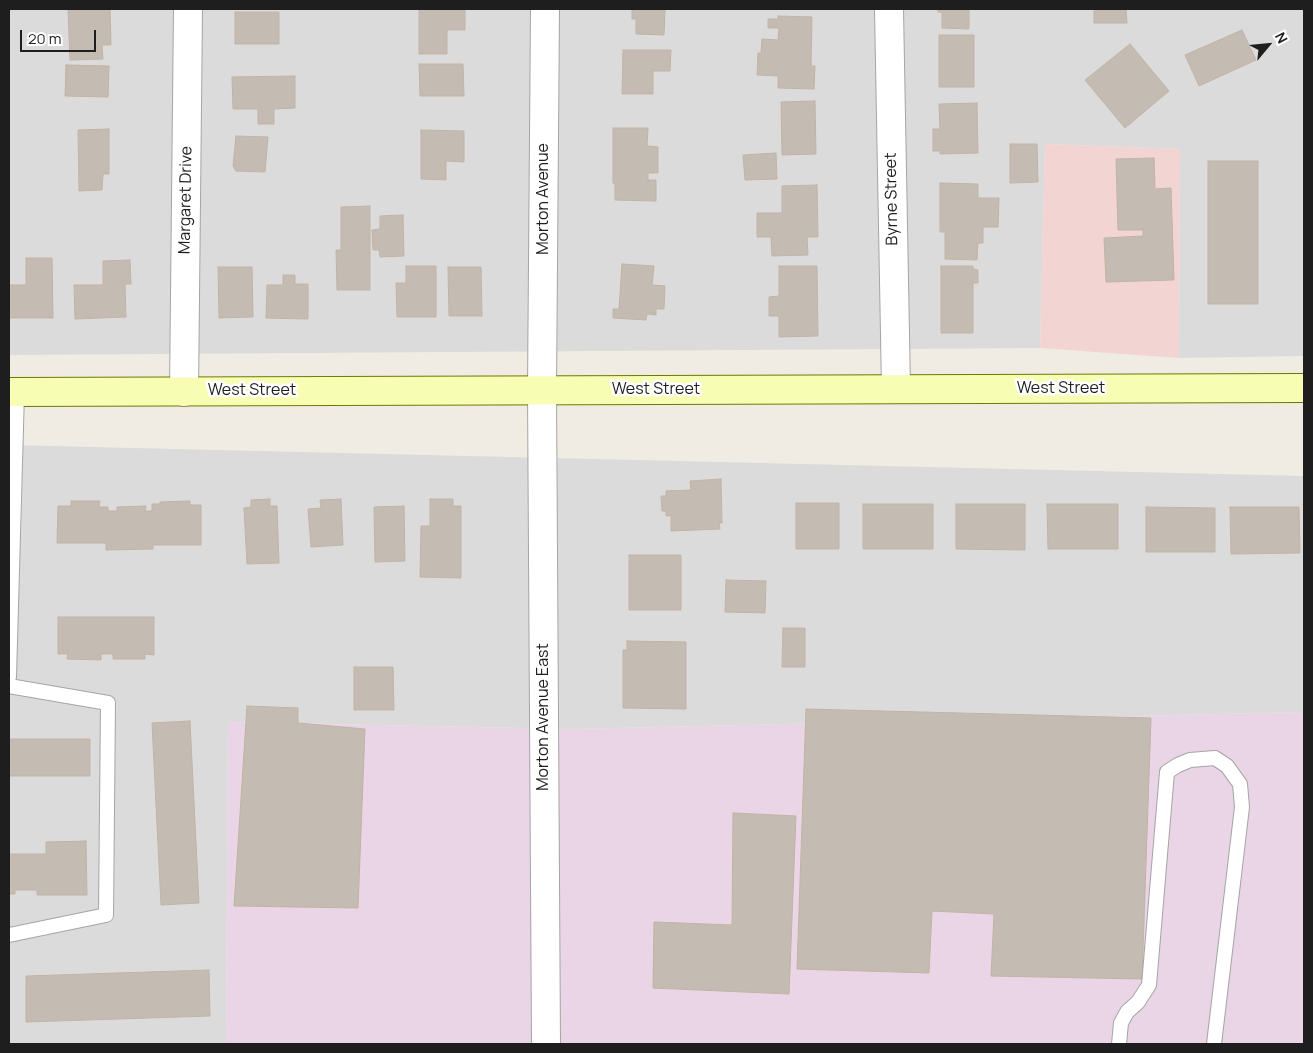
<!DOCTYPE html>
<html>
<head>
<meta charset="utf-8">
<style>
  body { margin:0 }
  #map { position:relative; width:1313px; height:1053px; overflow:hidden; background:#f0ece4; font-family:Manrope,sans-serif }
  canvas { display:block }
  .frame { position:absolute; inset:0; border:10px solid #1e1e1e; pointer-events:none }
  .north { position:absolute; left:1243px; top:20px; width:50px; height:50px; -webkit-text-stroke:4px #fff; paint-order:stroke; rotate:62deg; font-size:14px; font-weight:700; line-height:20px; text-align:center; color:#1e1e1e }
  .north::after { content:''; display:block; margin:auto; width:18px; height:22px; background:#1e1e1e; clip-path:polygon(50% 0,100% 100%,50% 72%,0 100%) }
  .scale { position:absolute; left:20px; top:30px; width:76px; height:22px; box-sizing:border-box; border:2px solid #1e1e1e; border-top:0; padding-left:6px; font-size:15px; line-height:18px; white-space:nowrap; color:#1e1e1e; -webkit-text-stroke:4px #fff; paint-order:stroke }
</style>
</head>
<body>
<div id="map">
<canvas width="1313" height="1053"></canvas>
<div class="frame"></div>
<div class="north">N</div>
<div class="scale">20 m</div>
</div>
<script>
const c = document.querySelector('canvas').getContext('2d');
c.lineJoin = 'round';
function paint(path, color) {
  c.fillStyle = color;
  c.fill(path, 'evenodd');
}
function shape(rows) {
  const path = new Path2D();
  for (const r of rows) {
    path.moveTo(r[0], r[1]);
    for (let i = 2; i < r.length; i += 2) path.lineTo(r[i], r[i + 1]);
  }
  return path;
}
function trace(path, color, width, dash) {
  c.strokeStyle = color;
  c.lineWidth = width;
  c.lineCap = dash ? 'butt' : 'round';
  c.setLineDash(dash || []);
  c.stroke(path);
}
function write(font, color, halo, rows, align = 'center') {
  c.font = font + ' Manrope,sans-serif';
  c.lineWidth = 5;
  c.setLineDash([]);
  c.textBaseline = 'middle';
  c.strokeStyle = halo;
  c.fillStyle = color;
  for (const [text, x, y, turn = 0] of rows) {
    c.save();
    c.translate(x, y);
    c.rotate((+turn || 0) * Math.PI / 180);
    c.textAlign = isNaN(turn) ? turn : align;
    if (halo) c.strokeText(text, 0, 0);
    c.fillText(text, 0, 0);
    c.restore();
  }
}
const residential = shape([
  [9,9,1304,9,1304,356,1179,358,1180,149,1045,144,1040,348,9,355],
  [9,445,1304,476,1304,712,573,729,228,722,226,1044,9,1044]
]);
const commercial = shape([
  [1045,144,1180,149,1179,358,1040,348]
]);
const industrial = shape([
  [1304,712,1304,1044,226,1044,228,722,573,729]
]);
const building = shape([
  [78,9,110,9,111,45,102,45,103,59,70,60,68,10,78,9],
  [419,9,465,9,465,30,447,30,447,54,419,54,419,9],
  [632,9,665,9,664,35,636,34,636,19,632,19,632,9],
  [938,9,969,9,969,29,942,28,942,12,938,12,938,9],
  [1094,9,1126,9,1127,23,1094,23,1094,9],
  [235,12,279,12,279,44,235,44,235,12],
  [778,16,812,17,811,66,815,66,814,89,778,88,778,76,757,75,758,53,761,53,762,39,778,40,779,28,768,28,768,19,778,19,778,16],
  [1242,30,1256,60,1199,86,1185,55,1242,30],
  [939,35,974,35,974,87,939,87,939,35],
  [1130,44,1169,91,1125,128,1085,80,1130,44],
  [623,50,671,50,670,71,653,71,653,94,622,94,623,50],
  [419,64,463,64,464,96,420,96,419,64],
  [66,65,109,66,108,97,65,96,66,65],
  [295,76,295,108,274,109,274,124,258,124,258,109,233,109,232,77,295,76],
  [815,101,816,154,782,155,781,102,815,101],
  [977,103,978,153,940,154,940,151,933,151,933,129,940,129,939,104,977,103],
  [613,128,648,128,647,146,658,147,658,173,648,173,648,180,656,180,656,201,615,200,615,184,613,183,613,128],
  [109,129,109,174,103,174,102,190,79,191,78,130,109,129],
  [421,130,464,131,464,162,446,161,446,180,421,179,421,130],
  [236,136,268,137,265,172,236,171,233,166,236,136],
  [1010,144,1037,144,1038,182,1010,183,1010,144],
  [776,153,777,179,745,180,743,155,776,153],
  [1154,158,1155,189,1171,188,1174,280,1106,282,1104,238,1143,236,1143,230,1118,230,1116,159,1154,158],
  [1208,161,1258,161,1258,304,1208,304,1208,161],
  [940,183,978,184,978,198,999,198,998,227,983,227,983,243,978,243,977,260,945,259,945,232,940,232,940,183],
  [817,185,818,237,807,237,808,255,772,256,771,237,757,237,757,213,782,213,782,186,817,185],
  [370,206,370,290,337,290,336,250,341,250,341,207,370,206],
  [403,215,404,256,380,257,379,250,373,250,372,230,380,229,380,216,403,215],
  [26,258,52,258,53,318,9,318,9,285,26,285,26,258],
  [130,260,131,284,125,284,126,317,75,319,74,285,103,285,103,261,130,260],
  [622,264,654,266,652,285,665,286,664,309,656,309,656,315,647,314,646,320,613,318,613,309,619,309,622,264],
  [406,266,436,266,436,317,397,317,396,283,406,283,406,266],
  [779,266,817,266,818,336,779,337,779,316,769,316,769,297,779,296,779,266],
  [941,266,973,266,973,269,978,270,978,283,973,283,973,333,941,333,941,266],
  [218,267,252,267,253,317,219,318,218,267],
  [448,267,481,267,482,316,449,316,448,267],
  [283,275,295,275,295,284,308,284,308,319,266,318,267,285,283,285,283,275],
  [721,479,722,523,719,523,720,529,671,531,671,516,666,516,666,511,662,511,661,496,666,496,666,491,691,490,690,481,721,479],
  [270,499,270,506,277,506,279,563,247,564,244,508,251,507,251,500,270,499],
  [341,499,343,545,311,547,308,509,321,508,320,500,341,499],
  [430,499,453,499,453,506,461,506,461,578,420,577,421,526,430,526,430,499],
  [71,501,100,501,99,507,108,507,108,511,117,511,117,507,146,506,145,511,152,511,152,504,160,504,160,502,190,501,190,505,201,505,201,545,153,545,153,549,106,550,106,543,57,543,58,506,71,506,71,501],
  [796,503,839,503,839,549,796,549,796,503],
  [863,504,933,504,933,549,863,549,863,504],
  [956,504,1025,504,1025,550,956,549,956,504],
  [1047,504,1118,504,1118,549,1048,549,1047,504],
  [404,506,405,561,375,562,374,507,404,506],
  [1146,507,1215,508,1215,552,1146,552,1146,507],
  [1230,507,1299,507,1300,553,1231,554,1230,507],
  [629,555,681,555,681,610,629,610,629,555],
  [726,580,766,581,765,613,725,612,726,580],
  [58,617,154,617,154,655,145,654,145,659,113,659,113,654,101,654,101,660,67,659,68,654,58,654,58,617],
  [783,628,805,628,805,667,782,667,783,628],
  [627,641,686,642,686,709,623,708,623,650,627,650,627,641],
  [354,667,393,667,394,710,354,710,354,667],
  [247,706,298,708,298,723,365,729,358,908,234,906,247,706],
  [806,709,1151,718,1142,979,991,976,994,914,932,911,929,973,797,969,806,709],
  [190,721,199,903,161,905,152,723,190,721],
  [9,739,90,739,90,776,9,776,9,739],
  [733,813,796,816,789,994,653,988,654,922,732,925,733,813],
  [86,841,87,895,37,895,37,890,15,890,15,894,9,894,9,854,46,854,46,842,86,841],
  [209,970,210,1016,26,1022,26,976,209,970]
]);
const service = shape([
  [9,677,17,392],
  [9,686,108,703,106,915,9,935],
  [1119,1044,1121,1023,1127,1012,1138,1002,1149,985,1167,772,1178,765,1190,760,1215,758,1227,766,1240,784,1242,807,1214,1044]
]);
const minor = shape([
  [889,9,896,389],
  [542,390,545,9],
  [184,392,188,9]
]);
const tertiary = shape([
  [542,390,546,1044]
]);
const secondary = shape([
  [9,392,1304,388]
]);
const streetNames = [
  ["Morton Avenue",544,199,-90],
  ["Byrne Street",892,199,-91],
  ["Margaret Drive",186,200,-89],
  ["West Street",1061,389],
  ["West Street",656,390],
  ["West Street",252,391],
  ["Morton Avenue East",544,717,-90]
];
paint(residential, '#dcdbdb');
paint(commercial, '#f2d4d2');
paint(industrial, '#e9d5e5');
paint(building, '#c4bcb3');
trace(building, '#c3b3a5', 1);
trace(service, '#a5a5a5', 16);
trace(minor, '#a5a5a5', 30);
trace(tertiary, '#a5a5a5', 30);
trace(secondary, '#6a7b00', 30);
trace(service, '#fff', 14);
trace(minor, '#fff', 28);
trace(tertiary, '#fff', 28);
trace(secondary, '#f8fdb4', 28);
write('16px', '#1e1e1e', '#fff', streetNames);
</script>
</body>
</html>
